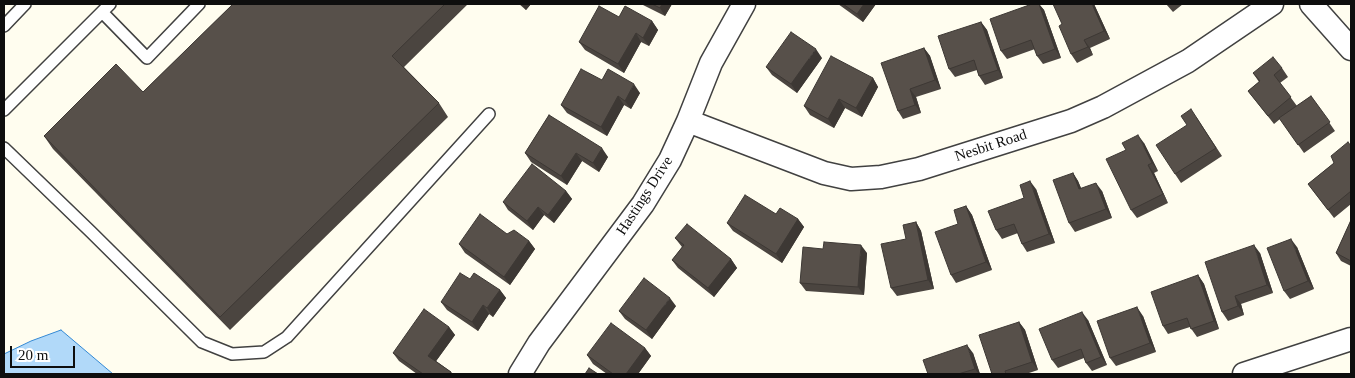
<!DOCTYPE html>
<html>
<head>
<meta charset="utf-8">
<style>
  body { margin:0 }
  #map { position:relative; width:1355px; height:378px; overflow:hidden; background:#fffdef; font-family:Georgia,serif }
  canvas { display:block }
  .frame { position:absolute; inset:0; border:5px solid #0e0e0e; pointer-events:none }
  .scale { position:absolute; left:10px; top:346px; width:65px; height:22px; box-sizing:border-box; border:2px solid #0e0e0e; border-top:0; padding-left:6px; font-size:15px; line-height:18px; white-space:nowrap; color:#0e0e0e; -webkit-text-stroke:4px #fff; paint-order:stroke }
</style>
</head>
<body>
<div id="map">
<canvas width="1355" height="378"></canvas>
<div class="frame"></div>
<div class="scale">20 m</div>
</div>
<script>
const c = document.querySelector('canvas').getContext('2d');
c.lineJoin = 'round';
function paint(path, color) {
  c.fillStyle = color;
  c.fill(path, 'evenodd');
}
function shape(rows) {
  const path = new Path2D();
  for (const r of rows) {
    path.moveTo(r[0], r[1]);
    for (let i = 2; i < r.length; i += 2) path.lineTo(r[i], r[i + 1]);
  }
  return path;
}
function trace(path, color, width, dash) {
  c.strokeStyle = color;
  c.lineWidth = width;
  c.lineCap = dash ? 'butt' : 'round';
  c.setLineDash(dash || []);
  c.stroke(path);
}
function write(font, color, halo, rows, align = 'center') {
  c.font = font + ' Georgia,serif';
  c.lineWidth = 5;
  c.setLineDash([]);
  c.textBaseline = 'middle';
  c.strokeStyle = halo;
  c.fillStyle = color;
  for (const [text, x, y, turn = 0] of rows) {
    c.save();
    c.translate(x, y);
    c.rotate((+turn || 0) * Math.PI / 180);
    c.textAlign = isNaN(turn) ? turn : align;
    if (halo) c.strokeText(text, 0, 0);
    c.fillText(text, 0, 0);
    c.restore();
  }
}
const water = shape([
  [61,330,113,374,4,374,4,354,31,341,61,330]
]);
const service = shape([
  [102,12,147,58,199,4],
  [4,26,25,4],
  [4,110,110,4],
  [4,148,91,232,202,342,232,354,264,352,287,337,489,114]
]);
const minor = shape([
  [1311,4,1351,49],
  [688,121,824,173,851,179,881,177,919,169,1071,121,1103,107,1188,61,1272,4],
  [520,374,539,343,643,204,670,160,688,121,711,63,744,4],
  [1244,374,1351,339]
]);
const wall = shape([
  [233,4,468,4,404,67,439,103,448,117,230,330,53,149,44,136,143,92],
  [519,4,531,4,526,10],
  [641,4,672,4,665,16],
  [838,4,876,4,863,22],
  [1032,4,1039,4,1044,10,1061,58,1043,64,1037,56,1035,49,1007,59,1001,51],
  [1094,4,1110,39,1090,48,1093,55,1077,63,1071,54],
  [1166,4,1183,4,1173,12],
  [619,17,652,21,658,30,649,46,641,42,624,73,585,50,579,42],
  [981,22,987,30,1003,78,985,85,979,76,977,70,955,77,949,69],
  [924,48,930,56,941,89,916,97,921,113,903,119,898,111],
  [822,58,797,93,772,75,766,67],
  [1282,68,1288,77,1280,83,1297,106,1311,96,1335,131,1304,153,1280,119,1274,124,1248,91,1259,82,1253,73],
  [873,78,878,87,862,117,845,108,834,128,810,115,804,106],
  [602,80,640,93,631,109,624,105,607,136,567,113,561,105],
  [549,115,608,157,599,172,582,161,567,185,531,162,525,153],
  [1197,118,1222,156,1181,183,1175,174,1187,125],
  [1144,143,1158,171,1154,173,1168,203,1137,218,1131,210],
  [1351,146,1351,204,1334,218,1308,184,1334,163],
  [1073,173,1078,181,1081,188,1102,191,1112,218,1075,232,1069,223],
  [1036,189,1055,243,1027,252,1022,244,1018,233,1002,239,996,230,1024,198],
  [566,191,572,199,554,223,544,215,533,230,508,210,503,202],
  [966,206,972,215,992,270,956,283,951,275,958,224],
  [776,214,798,219,804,227,782,263,733,231,727,223],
  [1351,220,1351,266,1341,261,1336,253],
  [916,222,921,231,934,289,897,296,891,288],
  [507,234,529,241,535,249,510,285,465,253,459,244],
  [675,238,731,259,737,268,714,297,678,268,672,260,682,247],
  [1297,247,1314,289,1290,299,1284,291],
  [867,253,864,295,806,291,800,283],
  [1260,253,1273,293,1241,304,1244,315,1228,321,1222,312],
  [1198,275,1204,284,1219,329,1197,337,1190,327,1168,334,1163,326],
  [470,279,500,290,506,298,493,317,489,314,478,331,447,310,441,302],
  [676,306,652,339,625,319,619,311],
  [1143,316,1156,352,1116,366,1110,358],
  [1088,320,1107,365,1092,371,1086,363,1084,358,1058,368,1052,360],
  [1019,322,1025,330,1038,370,1026,374,992,374],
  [449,327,455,335,436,361,451,372,453,374,417,374,399,361,393,353],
  [645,348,651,356,638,374,607,374,593,364,587,355],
  [973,353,980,374,928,374]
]);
const shadedWall = shape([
  [521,4,531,4,526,10],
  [662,4,672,4,665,16,660,8],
  [864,4,876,4,863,22,857,14],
  [1039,4,1044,10,1061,58,1055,49],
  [1092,4,1094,4,1110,39,1104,31],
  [652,21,658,30,649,46,643,38],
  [981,22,987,30,1003,78,998,70],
  [636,33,641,42,624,73,618,64],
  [1084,40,1090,48,1093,55,1088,47],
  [924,48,930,56,941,89,935,80],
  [816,49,822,58,797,93,791,84],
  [873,78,878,87,862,117,856,108],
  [634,84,640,93,631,109,625,101],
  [910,89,916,97,921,113,915,105],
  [618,96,624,105,607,136,601,127],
  [839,99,845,108,834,128,828,119],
  [1138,135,1144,143,1158,171,1152,163],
  [602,148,608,157,599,172,593,163],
  [576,153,582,161,567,185,561,176],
  [1148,165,1154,173,1168,203,1163,194],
  [1073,173,1078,181,1085,198,1079,189],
  [1030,181,1036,189,1055,243,1049,234],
  [1096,183,1102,191,1112,218,1106,209],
  [566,191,572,199,554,223,548,215],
  [966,206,972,215,992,270,986,262],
  [538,207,544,215,533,230,527,221],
  [798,219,804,227,782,263,776,254],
  [916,222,921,231,934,289,928,280],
  [1291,239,1297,247,1314,289,1308,281],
  [529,241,535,249,510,285,504,277],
  [861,245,867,253,864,295,858,287],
  [1254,245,1260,253,1273,293,1267,285],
  [731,259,737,268,714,297,708,288],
  [1198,275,1204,284,1219,329,1214,321],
  [500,290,506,298,493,317,487,308],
  [1235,296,1241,304,1244,315,1238,306],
  [670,298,676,306,652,339,646,330],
  [483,305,489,314,478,331,472,322],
  [1137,307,1143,316,1156,352,1150,343],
  [1082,312,1088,320,1107,365,1101,357],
  [1019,322,1025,330,1038,370,1032,362],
  [449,327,455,335,434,364,428,356],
  [967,345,973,353,980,374,979,374,975,369],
  [645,348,651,356,638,374,626,374]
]);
const building = shape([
  [233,4,445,4,392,56,439,103,220,317,44,136,116,64,143,92,233,4],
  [652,4,662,4,660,8,652,4],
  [843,4,864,4,857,14,843,4],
  [1032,4,1039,4,1055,49,1037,56,1031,40,1001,51,990,19,1032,4],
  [1053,4,1092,4,1104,31,1084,40,1088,47,1071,54,1059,26,1062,24,1053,4],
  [599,6,619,17,625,6,652,21,643,38,636,33,618,64,579,42,599,6],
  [981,22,998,70,979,76,974,60,949,69,938,36,981,22],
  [791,32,816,49,791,84,766,67,791,32],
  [924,48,935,80,910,89,915,105,898,111,881,63,924,48],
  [831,56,873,78,856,108,839,99,828,119,804,106,831,56],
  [1273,57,1282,68,1274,75,1291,97,1268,116,1248,91,1260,81,1253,73,1273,57],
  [581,69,602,80,608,69,634,84,625,101,618,96,601,127,561,105,581,69],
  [1311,96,1330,122,1298,145,1279,118,1311,96],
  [1191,109,1216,148,1175,174,1156,145,1187,125,1181,116,1191,109],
  [549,115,602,148,593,163,576,153,561,176,525,153,549,115],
  [1138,135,1152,163,1148,165,1163,194,1131,210,1106,159,1126,150,1122,143,1138,135],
  [1348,142,1351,146,1351,191,1328,210,1308,184,1334,163,1331,156,1348,142],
  [532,164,566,191,548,215,538,207,527,221,503,202,532,164],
  [1073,173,1079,189,1096,183,1106,209,1069,223,1053,180,1073,173],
  [1030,181,1049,234,1022,244,1014,224,996,230,988,211,1024,198,1020,185,1030,181],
  [745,195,776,214,780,208,798,219,776,254,727,223,745,195],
  [966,206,986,262,951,275,935,232,958,224,954,210,966,206],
  [480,214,507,234,514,230,529,241,504,277,459,244,480,214],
  [1351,220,1351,261,1336,253,1351,220],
  [916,222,928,280,891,288,881,244,906,239,903,225,916,222],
  [687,224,731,259,708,288,672,260,684,245,675,238,687,224],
  [1291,239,1308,281,1284,291,1267,248,1291,239],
  [824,242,861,245,858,287,800,283,803,247,823,249,824,242],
  [1254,245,1267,285,1235,296,1238,306,1222,312,1205,262,1254,245],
  [460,273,470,279,474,273,500,290,487,308,483,305,472,322,441,302,460,273],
  [1198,275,1214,321,1191,329,1187,318,1163,326,1151,292,1198,275],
  [644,278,670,298,646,330,619,311,644,278],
  [1137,307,1150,343,1110,358,1097,321,1137,307],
  [424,309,449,327,428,356,451,372,450,374,423,374,393,353,424,309],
  [1082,312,1101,357,1086,363,1081,349,1052,360,1039,329,1082,312],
  [1019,322,1032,362,1005,371,1006,374,992,374,979,335,1019,322],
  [611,323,645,348,626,374,613,374,587,355,611,323],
  [967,345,975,369,958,374,928,374,923,360,967,345],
  [589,368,598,374,585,374,589,368]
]);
const streetNames = [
  ["Nesbit Road",991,146,-18],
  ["Hastings Drive",645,196,-57]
];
paint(water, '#b1d9f9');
trace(water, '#3489d4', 1);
trace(service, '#414141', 14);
trace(minor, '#414141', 25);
trace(service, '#fff', 11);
trace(minor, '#fff', 22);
paint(wall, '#4b4540');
paint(shadedWall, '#3d3834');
paint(building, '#57504a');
trace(building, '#3d3834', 1);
write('15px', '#0e0e0e', '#fff', streetNames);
</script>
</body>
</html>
